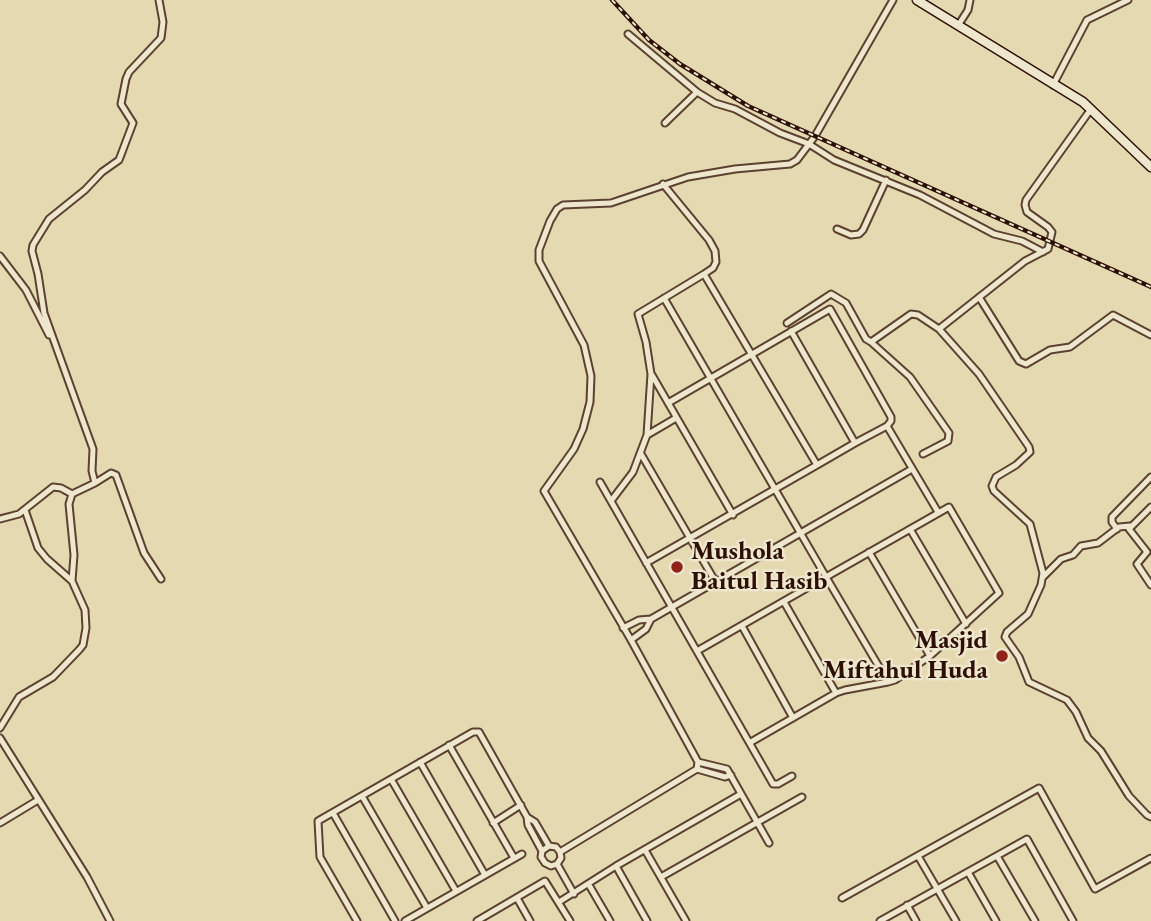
<!DOCTYPE html>
<html>
<head>
<meta charset="utf-8">
<style>
  body { margin:0 }
  canvas { display:block; background:#e5d9b2 }
</style>
</head>
<body>
<canvas width="1151" height="921"></canvas>
<script>
const c = document.querySelector('canvas').getContext('2d');
c.lineJoin = 'round';
function shape(rows) {
  const path = new Path2D();
  for (const r of rows) {
    path.moveTo(r[0], r[1]);
    for (let i = 2; i < r.length; i += 2) path.lineTo(r[i], r[i + 1]);
  }
  return path;
}
function trace(path, color, width, dash) {
  c.strokeStyle = color;
  c.lineWidth = width;
  c.lineCap = dash ? 'butt' : 'round';
  c.setLineDash(dash || []);
  c.stroke(path);
}
function write(font, color, halo, rows, align = 'center') {
  c.font = font + ' "EB Garamond",serif';
  c.lineWidth = 5;
  c.setLineDash([]);
  c.textBaseline = 'middle';
  c.strokeStyle = halo;
  c.fillStyle = color;
  for (const [text, x, y, turn = 0] of rows) {
    c.save();
    c.translate(x, y);
    c.rotate((+turn || 0) * Math.PI / 180);
    c.textAlign = isNaN(turn) ? turn : align;
    if (halo) c.strokeText(text, 0, 0);
    c.fillText(text, 0, 0);
    c.restore();
  }
}
const street = shape([
  [959,24,968,10,970,0],
  [628,34,697,92],
  [1053,85,1087,20,1128,0],
  [665,123,697,92,715,103,735,109,780,133,809,144,834,160,920,195,994,234,1022,241,1043,252],
  [663,184,709,240,715,251,716,262,713,268,704,274],
  [837,229,851,235,859,234,863,230,886,180],
  [0,256,26,290,49,335],
  [979,297,1019,361,1026,364,1050,350,1070,347,1113,315,1151,335],
  [664,298,826,577,697,651],
  [787,323,831,294,846,303,866,339,871,342,911,314,918,315,939,329,979,374,1029,447,1030,452,1016,465,996,477,992,486,994,491,1030,524,1043,573,1041,585,1028,614,1007,632,1005,637,1019,657,1029,682,1067,700,1076,712,1088,738,1101,751,1129,796,1147,815,1151,817],
  [939,329,1025,261,1048,249,1052,232,1048,227,1027,212,1025,205,1026,200,1091,109],
  [791,331,855,443,817,465],
  [871,342,910,377,949,433,948,441,923,454],
  [652,375,733,515],
  [668,403,830,309,891,417,891,421,887,426],
  [647,435,676,418],
  [855,443,887,426,938,512],
  [641,454,715,581],
  [600,482,773,784,778,784,792,776],
  [95,483,111,473,116,475,144,553,161,579],
  [611,501,633,472,647,435,651,374,646,342,638,314,704,274,817,465,646,563],
  [1151,507,1129,529,1147,552,1137,564,1151,585],
  [25,510,38,548,47,559,72,581],
  [0,519,19,514,53,487,61,488,72,494],
  [910,529,966,624],
  [1117,529,1112,522,1112,517,1151,477],
  [869,552,930,656],
  [1043,577,1061,559,1073,555,1081,546,1098,543,1119,527,1130,526],
  [784,602,836,693],
  [742,626,793,718],
  [623,628,639,620,651,619,912,469],
  [631,640,646,629,651,619],
  [0,728,19,697,53,677,79,650,83,645,86,628,85,610,72,581,74,555,69,504,72,494,95,483,92,471,93,449,44,313,38,274,32,251,33,245,49,219,85,190,102,172,119,160,133,123,121,104,126,79,129,72,161,38,163,22,159,0],
  [0,738,87,877,110,921],
  [751,742,836,693,845,690,888,682,895,680,930,656,999,593,949,507,826,577,888,682],
  [449,745,514,858],
  [420,762,485,875],
  [698,762,727,769,769,843],
  [697,769,698,762,631,640,544,491,574,449,583,429,590,402,591,376,584,345,539,261,539,250,550,221,557,209,563,205,611,203,688,177,735,169,790,164,797,160,815,136,893,0],
  [391,779,456,891],
  [362,796,427,908],
  [333,813,395,921],
  [527,817,535,822,549,846],
  [0,823,38,800],
  [493,823,521,805],
  [645,850,686,921],
  [560,852,697,769,725,777,731,775],
  [918,856,956,921],
  [997,856,1035,921],
  [557,864,574,894],
  [616,866,741,794],
  [968,872,996,921],
  [661,877,802,797],
  [589,885,610,921],
  [517,898,530,921],
  [842,898,1039,788,1095,889,1151,858],
  [559,902,616,866,647,921],
  [907,905,916,921],
  [357,921,320,857,318,821,473,732,479,732,527,817,528,825,542,851,541,857,545,863,551,866,557,864,561,858,560,852,556,847,549,846,542,851],
  [405,921,522,854],
  [477,921,545,881,570,921],
  [880,921,1027,839,1073,921]
]);
const secondary = shape([
  [917,0,1083,102,1151,167]
]);
const rail = shape([
  [612,0,649,40,680,64,748,106,1151,287]
]);
const markers = [
  [677,567,7,"#8f2418"],
  [1002,656,7,"#8f2418"]
];
const poiNames = [
  ["Mushola",691,552],
  ["Baitul Hasib",691,582],
  ["Masjid",988,641,"right"],
  ["Miftahul Huda",988,671,"right"]
];
trace(street, '#5b4230', 9);
trace(secondary, '#2d1004', 11);
trace(street, '#eee6cd', 5);
trace(secondary, '#eee6cd', 8);
trace(rail, '#2d1004', 4.5);
trace(rail, '#eee6cd', 2, [5]);
for (const [x, y, r, color] of markers) {
  const dot = new Path2D();
  dot.arc(x, y, r, 0, 2 * Math.PI);
  c.fillStyle = color;
  c.fill(dot);
  trace(dot, '#eee6cd', 2.5);
}
write('bold 26px', '#2d1004', '#eee6cd', poiNames, 'left');
</script>
</body>
</html>
